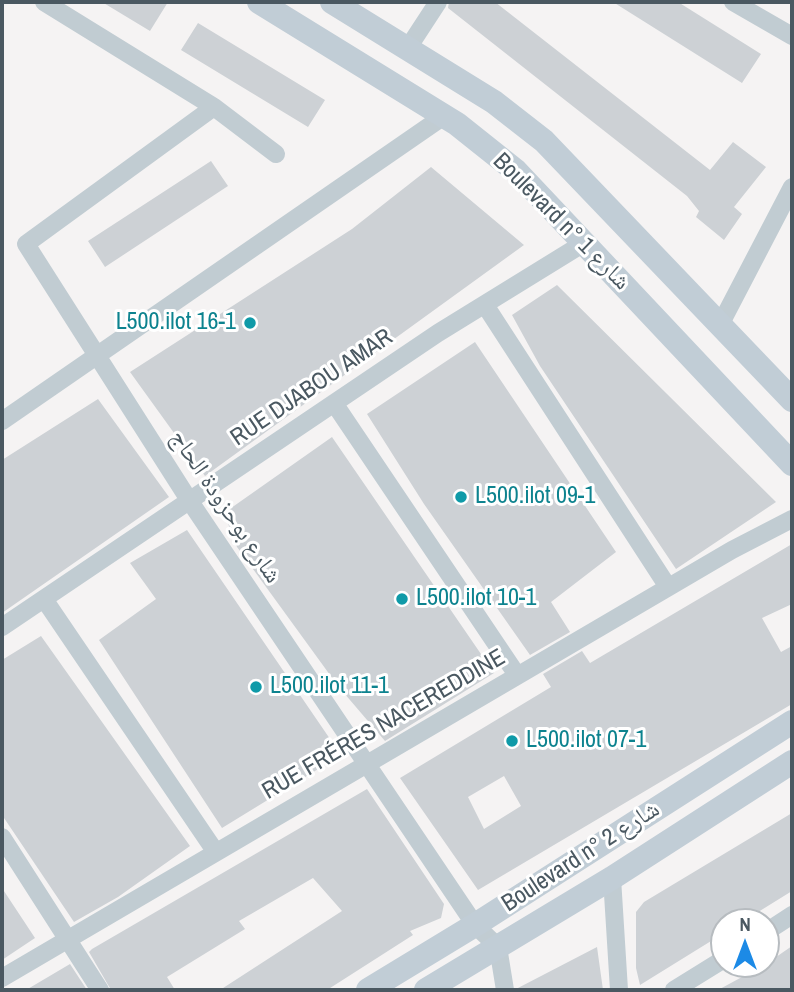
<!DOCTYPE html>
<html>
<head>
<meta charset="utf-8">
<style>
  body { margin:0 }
  #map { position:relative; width:794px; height:992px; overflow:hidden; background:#f5f3f3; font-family:"Archivo Narrow",sans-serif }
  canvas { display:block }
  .frame { position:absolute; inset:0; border:4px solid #4a5861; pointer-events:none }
  .north { position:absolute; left:710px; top:908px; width:70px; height:70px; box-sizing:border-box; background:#fff; border:2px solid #b7bcc0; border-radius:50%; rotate:0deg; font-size:19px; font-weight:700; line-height:28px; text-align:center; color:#4a5861 }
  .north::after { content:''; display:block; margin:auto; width:24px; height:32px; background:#1c8ae6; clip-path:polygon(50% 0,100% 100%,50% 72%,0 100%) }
</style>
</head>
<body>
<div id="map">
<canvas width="794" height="992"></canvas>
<div class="frame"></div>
<div class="north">N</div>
</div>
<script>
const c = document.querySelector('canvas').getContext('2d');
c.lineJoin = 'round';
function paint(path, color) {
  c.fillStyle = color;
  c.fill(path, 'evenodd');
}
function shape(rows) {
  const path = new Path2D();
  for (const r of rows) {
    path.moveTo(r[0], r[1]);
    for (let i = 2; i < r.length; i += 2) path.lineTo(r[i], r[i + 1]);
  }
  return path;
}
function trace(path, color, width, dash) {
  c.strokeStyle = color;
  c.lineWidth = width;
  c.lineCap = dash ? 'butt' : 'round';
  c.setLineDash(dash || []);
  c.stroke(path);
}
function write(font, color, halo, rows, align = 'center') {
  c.font = font + ' "Archivo Narrow","Noto Naskh Arabic",sans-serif';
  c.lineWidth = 6;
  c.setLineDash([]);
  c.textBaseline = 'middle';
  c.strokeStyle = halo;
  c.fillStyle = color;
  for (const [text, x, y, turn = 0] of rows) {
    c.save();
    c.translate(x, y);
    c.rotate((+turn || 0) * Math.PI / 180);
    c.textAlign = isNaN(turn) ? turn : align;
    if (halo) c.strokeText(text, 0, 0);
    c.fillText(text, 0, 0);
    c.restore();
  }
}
const building = shape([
  [102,2,168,2,150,31],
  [449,2,495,2,710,170,733,142,766,167,734,207,742,214,724,240,696,217,699,211,687,196,448,8],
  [613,2,678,2,761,54,742,83],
  [198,23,325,100,308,127,181,50],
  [211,161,228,186,105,267,88,241],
  [431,167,524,245,205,476,130,372,352,229],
  [557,285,776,502,676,569,540,366,512,315],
  [475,342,616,552,551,602,570,632,530,655,424,504,367,414],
  [98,399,169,497,2,613,2,460],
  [332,437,494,673,385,741,338,686,237,547,224,513],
  [187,530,341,755,222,828,99,640,156,599,130,563],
  [792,544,792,604,762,618,781,652,792,646,792,704,478,890,400,778,551,687,543,674,582,651,590,663],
  [504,776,521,806,484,829,468,797],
  [41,636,190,846,118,897,74,922,2,815,2,660],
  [367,789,444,904,441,918,410,931,413,935,327,990,220,990,342,911,313,878,239,921,245,929,167,977,175,990,111,990,89,952,92,949],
  [792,813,792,891,742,922,724,922,724,933,640,985,636,968,636,912,644,902],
  [2,888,35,938,2,960],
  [792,946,792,990,718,990,766,964],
  [597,947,603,990,516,990,516,989],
  [70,964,87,990,26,990]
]);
const street = shape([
  [44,2,214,107,276,154],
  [733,2,792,36],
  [408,48,438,2],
  [214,107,26,244,189,500,475,925,498,947,505,990],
  [485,305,668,587],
  [720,325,792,187],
  [334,403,517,675],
  [2,421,444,116],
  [44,599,215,851],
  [2,627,438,333,584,243],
  [2,837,100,990],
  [612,878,619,990],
  [766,932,792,915],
  [2,978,732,550,792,519],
  [674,990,724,959]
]);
const secondary = shape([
  [259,2,457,124,516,171,792,464],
  [332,2,494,102,544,141,792,400],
  [368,990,475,925,792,722],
  [426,990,612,878,792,762]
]);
const markers = [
  [250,323,7,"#0f9aa8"],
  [461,497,7,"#0f9aa8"],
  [402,599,7,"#0f9aa8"],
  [256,687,7,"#0f9aa8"],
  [512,741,7,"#0f9aa8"]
];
const streetNames = [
  ["Boulevard n° شارع 1",561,222,45],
  ["RUE DJABOU AMAR",312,388,-34],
  ["شارع بوحزودة الحاج",225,507,56],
  ["RUE FRÉRES NACEREDDINE",384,725,-30],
  ["Boulevard n° شارع 2",581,857,-33]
];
const cultureNames = [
  ["L500.ilot 16-1",236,323,"right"],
  ["L500.ilot 09-1",475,497],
  ["L500.ilot 10-1",416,599],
  ["L500.ilot 11-1",270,687],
  ["L500.ilot 07-1",526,741]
];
paint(building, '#cdd1d5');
trace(street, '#c1ccd2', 18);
trace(secondary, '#c1cdd6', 24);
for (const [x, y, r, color] of markers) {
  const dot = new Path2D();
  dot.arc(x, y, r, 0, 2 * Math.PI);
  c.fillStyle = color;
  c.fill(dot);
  trace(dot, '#fff', 2.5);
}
write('24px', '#4a5861', '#fff', streetNames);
write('24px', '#0d838f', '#fff', cultureNames, 'left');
</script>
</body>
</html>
